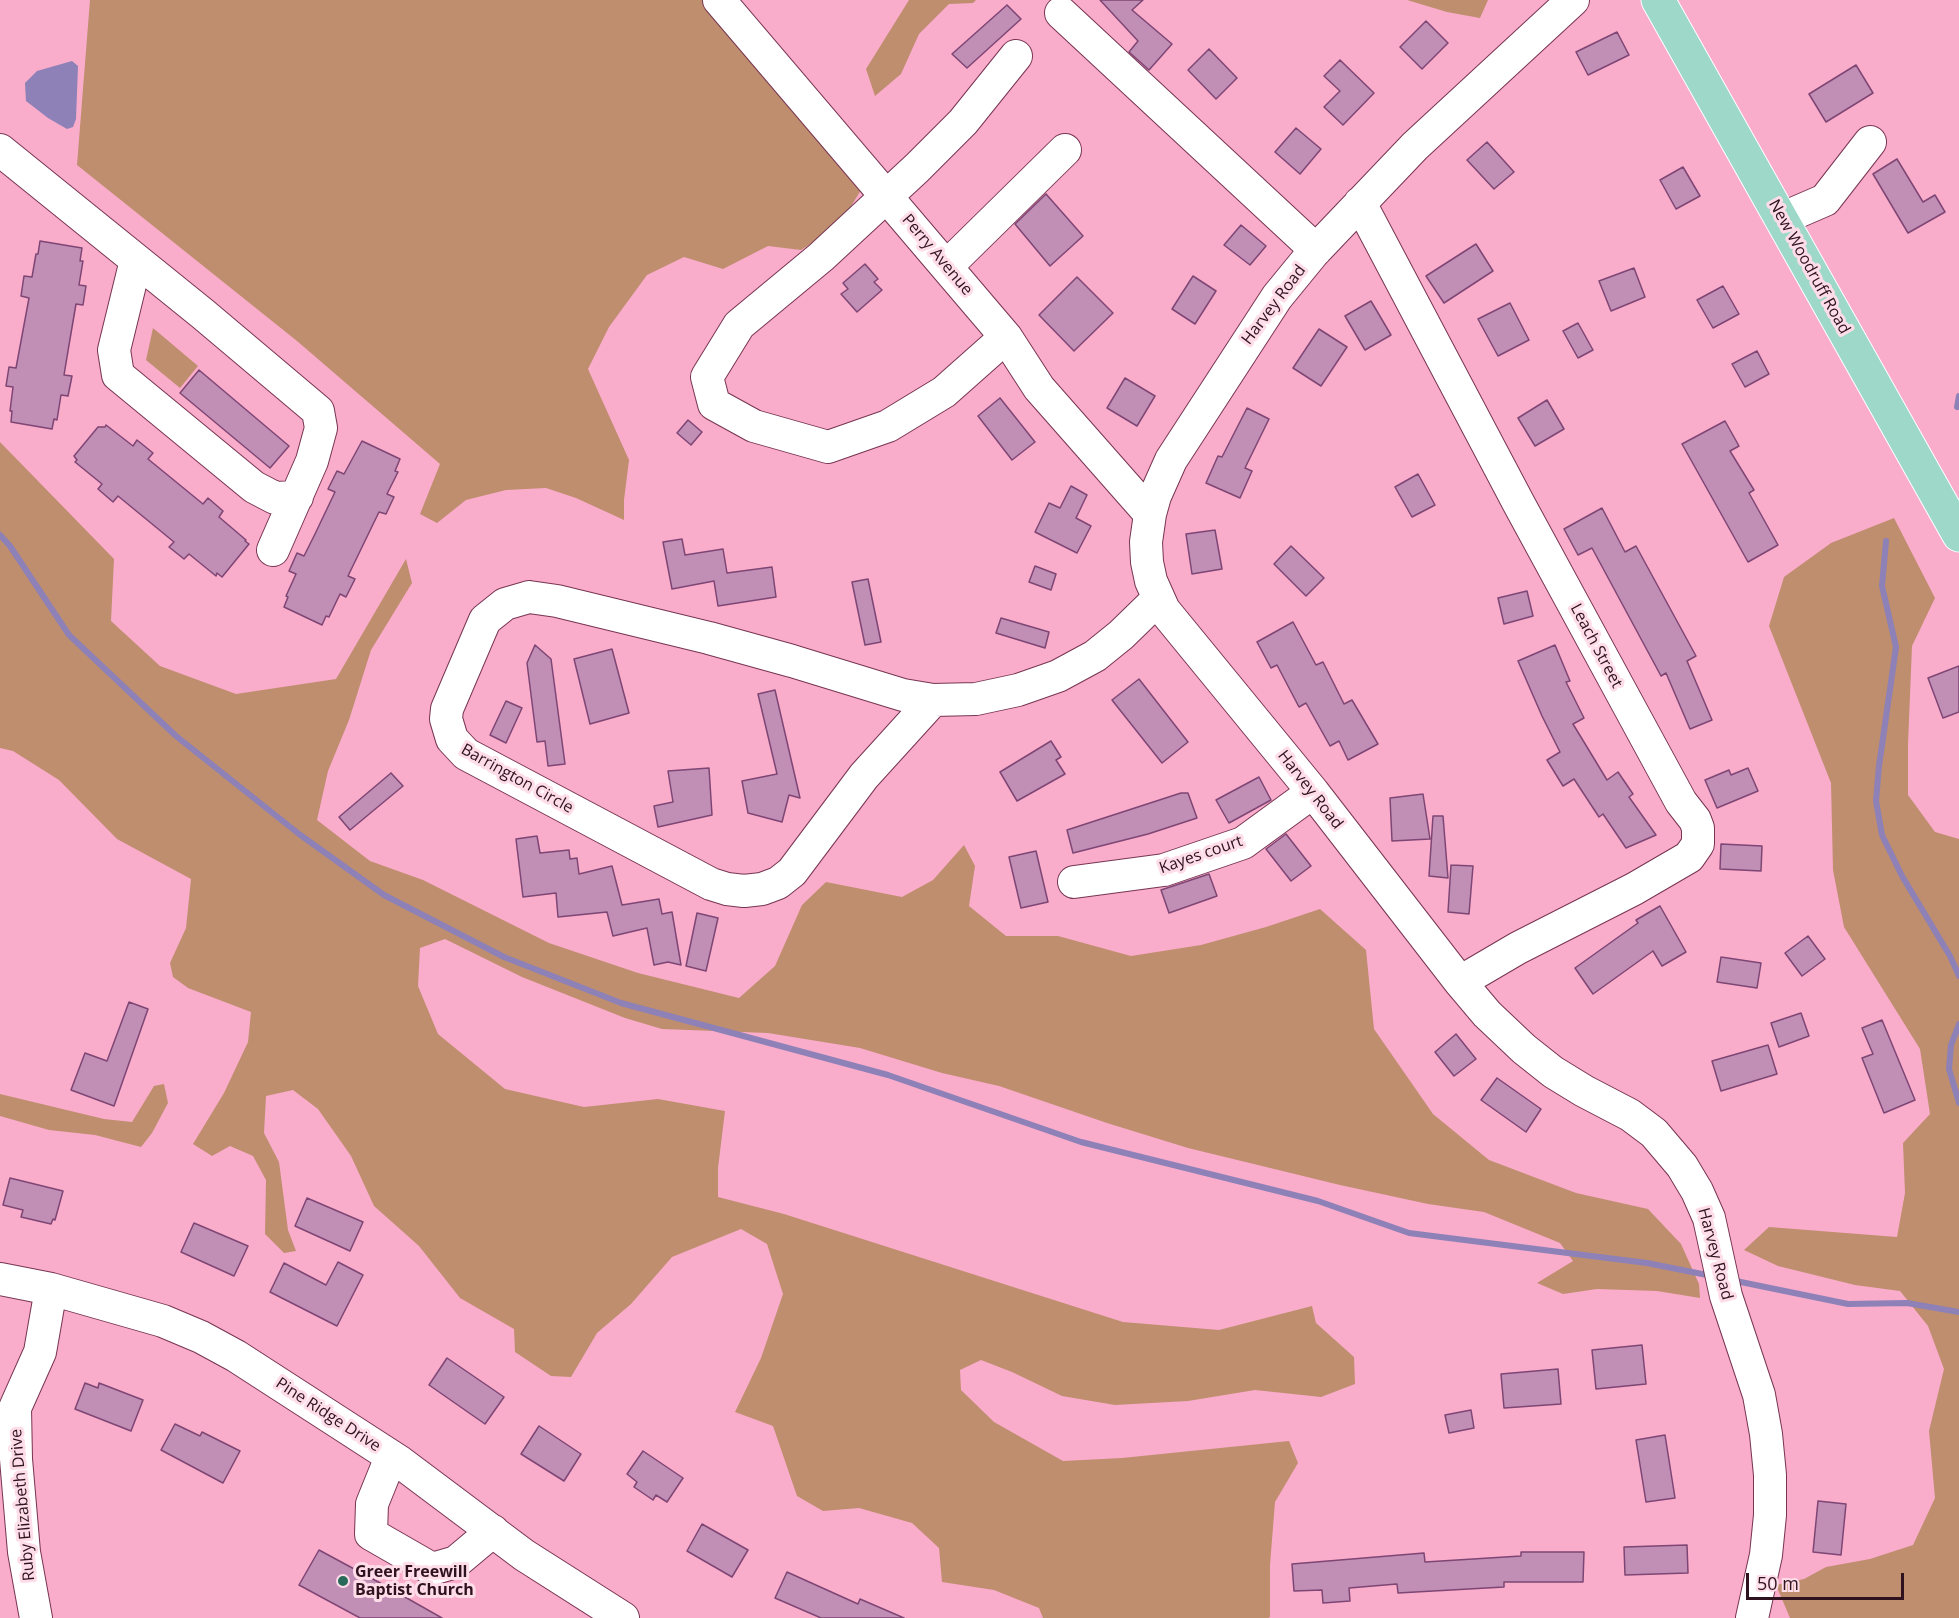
<!DOCTYPE html>
<html>
<head>
<meta charset="utf-8">
<style>
  body { margin:0 }
  #map { position:relative; width:1959px; height:1618px; overflow:hidden; background:#faaccb; font-family:"Open Sans",sans-serif }
  canvas { display:block }
  .scale { position:absolute; left:1746px; top:1573px; width:158px; height:27px; box-sizing:border-box; border:3px solid #2e121e; border-top:0; padding-left:8px; font-size:18px; line-height:21px; white-space:nowrap; color:#2e121e; -webkit-text-stroke:4px #fedde9; paint-order:stroke }
</style>
</head>
<body>
<div id="map">
<canvas width="1959" height="1618"></canvas>
<div class="scale">50 m</div>
</div>
<script>
const c = document.querySelector('canvas').getContext('2d');
c.lineJoin = 'round';
function paint(path, color) {
  c.fillStyle = color;
  c.fill(path, 'evenodd');
}
function shape(rows) {
  const path = new Path2D();
  for (const r of rows) {
    path.moveTo(r[0], r[1]);
    for (let i = 2; i < r.length; i += 2) path.lineTo(r[i], r[i + 1]);
  }
  return path;
}
function trace(path, color, width, dash) {
  c.strokeStyle = color;
  c.lineWidth = width;
  c.lineCap = dash ? 'butt' : 'round';
  c.setLineDash(dash || []);
  c.stroke(path);
}
function write(font, color, halo, rows, align = 'center') {
  c.font = font + ' "Open Sans",sans-serif';
  c.lineWidth = 6;
  c.setLineDash([]);
  c.textBaseline = 'middle';
  c.strokeStyle = halo;
  c.fillStyle = color;
  for (const [text, x, y, turn = 0] of rows) {
    c.save();
    c.translate(x, y);
    c.rotate((+turn || 0) * Math.PI / 180);
    c.textAlign = isNaN(turn) ? turn : align;
    if (halo) c.strokeText(text, 0, 0);
    c.fillText(text, 0, 0);
    c.restore();
  }
}
const green = shape([
  [90,0,711,0,864,185,839,226,801,250,768,246,723,269,684,257,647,275,609,327,588,369,629,460,624,500,624,520,576,498,546,488,506,490,466,500,437,523,420,514,440,464,297,341,77,165],
  [909,0,976,0,973,3,949,4,919,34,901,74,875,96,866,69],
  [1407,0,1488,0,1480,18,1447,12],
  [153,328,198,366,180,388,146,360],
  [0,442,114,559,111,621,160,666,236,694,336,679,406,559,412,583,371,650,349,720,328,771,317,820,370,861,423,880,549,943,638,973,739,998,775,966,802,905,826,882,902,897,933,880,964,845,975,866,969,906,1006,936,1058,936,1131,956,1201,945,1266,927,1320,909,1366,950,1374,1029,1433,1114,1489,1160,1576,1193,1648,1209,1681,1244,1699,1284,1700,1298,1657,1291,1597,1289,1563,1294,1537,1283,1573,1261,1560,1243,1484,1212,1428,1204,1340,1185,1188,1148,1107,1123,999,1086,942,1073,860,1048,768,1033,662,1029,625,1018,522,977,445,939,420,948,418,986,438,1034,505,1089,584,1107,658,1099,725,1111,718,1168,718,1197,784,1214,1123,1322,1219,1330,1312,1306,1316,1323,1354,1357,1355,1384,1321,1397,1255,1390,1188,1401,1115,1405,1062,1396,1012,1372,981,1360,960,1370,961,1390,994,1422,1063,1461,1122,1458,1289,1441,1298,1463,1275,1502,1270,1565,1270,1617,1268,1618,1043,1618,1039,1608,994,1590,942,1582,939,1548,912,1523,859,1508,823,1511,797,1496,773,1426,735,1412,761,1358,783,1294,767,1244,741,1229,672,1257,631,1304,597,1333,571,1377,551,1376,515,1352,514,1329,460,1298,419,1246,374,1206,351,1156,318,1109,293,1090,266,1096,264,1133,279,1162,288,1230,296,1251,284,1253,265,1234,266,1180,253,1156,230,1146,212,1156,193,1144,224,1093,248,1042,251,1012,188,988,173,977,170,963,186,928,191,879,117,839,59,780,13,751,0,748],
  [1894,518,1935,598,1912,646,1908,744,1908,795,1935,832,1959,839,1959,1618,1790,1618,1776,1585,1804,1579,1826,1567,1870,1559,1913,1545,1935,1498,1929,1431,1944,1369,1928,1326,1900,1291,1855,1285,1778,1266,1744,1250,1769,1227,1897,1237,1905,1193,1903,1143,1930,1114,1920,1049,1844,927,1833,870,1831,783,1769,626,1784,577,1831,543],
  [164,1084,168,1103,152,1133,141,1147,95,1135,49,1130,0,1116,0,1094,104,1119,132,1122,154,1086]
]);
const water = shape([
  [72,61,78,66,76,119,73,127,67,129,48,118,26,101,25,83,37,71]
]);
const stream = shape([
  [1957,407,1959,396],
  [0,535,10,546,69,635,176,736,299,834,384,895,504,957,621,1003,888,1075,1081,1142,1318,1201,1409,1233,1647,1263,1712,1276],
  [1886,541,1882,586,1896,647,1879,766,1876,801,1882,835,1902,876,1950,956,1959,976],
  [1959,1024,1951,1045,1949,1069,1959,1103],
  [1731,1280,1848,1304,1907,1303,1959,1312]
]);
const building = shape([
  [1100,0,1143,0,1132,10,1172,44,1149,70,1129,52,1138,41,1100,0],
  [1007,5,1021,19,967,68,952,54,1007,5],
  [1426,21,1448,43,1422,69,1400,47,1426,21],
  [1617,32,1629,55,1588,75,1576,52,1617,32],
  [1209,49,1237,78,1216,99,1188,70,1209,49],
  [1340,60,1374,93,1343,125,1324,107,1340,91,1324,76,1340,60],
  [1856,65,1873,93,1826,122,1809,94,1856,65],
  [1296,128,1321,149,1300,174,1275,152,1296,128],
  [1487,142,1514,172,1494,189,1467,160,1487,142],
  [1897,159,1923,202,1935,195,1945,212,1908,233,1873,174,1897,159],
  [1683,167,1700,196,1676,209,1660,180,1683,167],
  [1046,194,1083,236,1050,266,1015,224,1046,194],
  [1241,225,1266,246,1250,265,1224,245,1241,225],
  [40,241,82,248,80,261,83,261,79,285,86,286,83,305,76,304,69,345,64,375,72,376,68,396,61,395,57,420,54,419,52,429,11,422,12,411,10,411,13,387,6,386,9,367,16,368,29,298,21,296,24,276,32,277,36,254,38,254,40,241],
  [1476,244,1493,271,1444,303,1426,276,1476,244],
  [865,264,878,279,874,282,882,290,857,312,841,294,848,289,843,283,865,264],
  [1634,268,1645,297,1611,311,1599,281,1634,268],
  [1193,276,1216,291,1195,324,1172,309,1193,276],
  [1077,277,1113,313,1074,351,1039,315,1077,277],
  [1723,286,1739,314,1713,328,1697,300,1723,286],
  [1371,301,1391,335,1365,350,1345,316,1371,301],
  [1510,303,1529,340,1498,356,1478,319,1510,303],
  [1578,323,1593,350,1578,358,1563,331,1578,323],
  [1319,329,1347,347,1321,386,1293,368,1319,329],
  [1757,351,1769,374,1745,387,1732,364,1757,351],
  [199,370,289,446,270,468,180,393,199,370],
  [1125,378,1155,396,1137,426,1107,408,1125,378],
  [1000,398,1035,442,1012,460,978,416,1000,398],
  [1547,400,1564,429,1535,446,1518,418,1547,400],
  [1247,408,1269,419,1245,468,1252,471,1240,498,1206,483,1218,456,1222,457,1247,408],
  [688,420,702,432,691,445,677,433,688,420],
  [1725,421,1739,446,1730,451,1754,490,1749,493,1778,545,1748,562,1682,444,1725,421],
  [106,425,133,446,137,440,153,453,148,459,203,504,208,498,223,511,219,517,246,540,245,541,249,544,222,577,217,573,216,576,189,554,184,559,169,547,174,542,118,496,113,502,98,489,102,484,75,462,77,460,74,456,98,427,105,427,106,425],
  [362,441,400,459,395,471,398,472,387,494,394,497,386,514,379,512,348,576,355,579,346,597,340,594,329,617,326,616,322,625,284,607,288,597,286,596,296,574,289,571,297,553,304,556,315,534,335,492,328,489,337,471,344,474,362,441],
  [1418,474,1435,505,1412,517,1395,487,1418,474],
  [1071,486,1087,495,1076,518,1091,526,1077,553,1035,532,1049,503,1060,508,1071,486],
  [1602,508,1625,552,1636,546,1696,656,1687,661,1712,720,1690,729,1666,673,1661,676,1592,548,1578,555,1564,529,1602,508],
  [1215,530,1222,569,1192,574,1186,534,1215,530],
  [682,539,685,555,723,549,727,573,772,567,776,597,718,606,714,581,672,589,663,542,682,539],
  [1291,546,1324,578,1306,596,1274,564,1291,546],
  [1035,566,1056,574,1051,590,1029,582,1035,566],
  [868,579,881,642,865,645,852,582,868,579],
  [1527,591,1533,616,1504,624,1498,598,1527,591],
  [1001,618,1049,632,1045,648,996,633,1001,618],
  [1293,622,1316,665,1323,662,1344,704,1352,700,1378,744,1348,760,1339,741,1330,746,1306,703,1299,707,1277,665,1271,668,1257,642,1293,622],
  [535,645,551,659,565,764,548,766,545,741,537,742,527,663,535,645],
  [1555,645,1570,681,1566,682,1584,718,1573,724,1607,780,1618,772,1633,794,1629,797,1656,835,1626,848,1603,814,1599,817,1574,779,1563,786,1547,760,1560,752,1542,716,1518,661,1555,645],
  [612,649,629,713,590,724,574,659,612,649],
  [1959,666,1959,712,1943,718,1928,678,1959,666],
  [1139,679,1188,742,1162,763,1112,700,1139,679],
  [775,690,800,798,789,795,782,822,748,813,742,781,777,774,758,694,775,690],
  [506,701,522,708,506,743,490,735,506,701],
  [1051,741,1061,757,1056,760,1065,774,1017,801,1000,772,1051,741],
  [709,768,712,815,658,827,654,806,673,802,668,771,709,768],
  [1748,768,1758,791,1717,808,1705,780,1729,770,1731,775,1748,768],
  [391,773,403,786,350,830,339,817,391,773],
  [1259,777,1271,800,1229,823,1216,800,1259,777],
  [1181,793,1188,793,1197,818,1148,834,1073,853,1067,830,1181,793],
  [1423,794,1430,839,1392,841,1390,798,1423,794],
  [1433,816,1443,816,1448,878,1429,876,1433,816],
  [1286,834,1311,866,1291,881,1266,849,1286,834],
  [537,836,540,853,569,850,570,859,577,858,579,874,612,866,622,905,659,899,662,914,672,912,681,965,668,962,654,965,647,928,613,936,607,912,558,917,556,893,523,897,516,839,537,836],
  [1721,844,1762,846,1761,871,1720,869,1721,844],
  [1036,851,1048,902,1021,908,1009,857,1036,851],
  [1451,865,1473,866,1469,914,1448,912,1451,865],
  [1209,874,1217,896,1169,913,1161,890,1209,874],
  [1660,906,1686,952,1662,966,1653,951,1593,994,1575,968,1638,923,1636,920,1660,906],
  [697,913,718,918,706,971,686,966,697,913],
  [1808,936,1825,959,1802,976,1785,953,1808,936],
  [1721,957,1761,963,1757,988,1717,982,1721,957],
  [129,1002,148,1009,114,1106,71,1090,85,1053,107,1061,129,1002],
  [1801,1013,1809,1036,1779,1047,1771,1023,1801,1013],
  [1882,1020,1915,1100,1884,1113,1862,1058,1873,1054,1862,1028,1882,1020],
  [1456,1034,1476,1059,1454,1076,1435,1052,1456,1034],
  [1768,1045,1777,1074,1721,1091,1712,1061,1768,1045],
  [1497,1078,1541,1109,1526,1132,1481,1100,1497,1078],
  [10,1178,63,1191,55,1220,53,1219,51,1224,21,1217,23,1210,3,1205,10,1178],
  [307,1198,363,1222,350,1251,295,1226,307,1198],
  [194,1223,248,1246,234,1276,181,1252,194,1223],
  [338,1262,363,1275,337,1326,270,1292,284,1263,326,1285,338,1262],
  [1642,1345,1646,1384,1596,1389,1592,1350,1642,1345],
  [447,1358,504,1397,485,1424,429,1385,447,1358],
  [1558,1369,1561,1404,1504,1408,1501,1374,1558,1369],
  [85,1383,98,1388,99,1383,143,1400,131,1431,75,1409,85,1383],
  [1471,1410,1474,1428,1449,1433,1445,1415,1471,1410],
  [175,1424,200,1436,202,1432,240,1451,223,1483,161,1450,175,1424],
  [539,1426,581,1454,564,1481,521,1454,539,1426],
  [1665,1435,1675,1498,1646,1502,1636,1440,1665,1435],
  [643,1451,683,1478,667,1502,656,1495,653,1500,634,1487,637,1482,627,1474,643,1451],
  [1818,1501,1846,1504,1841,1555,1813,1552,1818,1501],
  [702,1524,748,1550,732,1577,687,1551,702,1524],
  [1687,1545,1688,1573,1625,1575,1624,1547,1687,1545],
  [319,1550,382,1584,442,1618,360,1618,299,1585,319,1550],
  [1521,1552,1584,1552,1583,1582,1504,1582,1504,1587,1398,1593,1397,1584,1349,1588,1350,1601,1323,1603,1322,1590,1294,1591,1292,1564,1424,1553,1425,1562,1521,1556,1521,1552],
  [787,1572,858,1604,860,1599,904,1618,821,1618,775,1598,787,1572]
]);
const minor = shape([
  [719,0,1006,337,1039,388,1150,514],
  [1573,0,1415,146,1313,253,1277,297,1171,460,1155,496,1150,514,1146,542,1147,562,1151,581,1164,610,1313,792,1460,982,1487,1014,1524,1049,1553,1072,1584,1091,1630,1115,1654,1133,1682,1166,1697,1191,1709,1218,1726,1296,1759,1395,1766,1434,1770,1475,1770,1515,1766,1555,1752,1618],
  [1061,13,1316,250],
  [0,150,203,314,318,411,321,428,312,461,273,550],
  [1360,203,1519,504,1681,802,1695,820,1698,828,1698,844,1689,857,1634,889,1518,948,1460,982],
  [1781,219,1825,200,1870,142],
  [136,260,114,350,118,375,254,487,275,498,297,497],
  [947,266,1065,150],
  [1006,337,944,392,888,426,828,447,754,426,714,404,707,377,739,325,821,257,917,168,963,122,1016,56],
  [529,597,557,601,709,638,792,661,903,695,933,700,864,776,792,872,778,883,762,889,744,891,727,889,711,884,466,754,452,739,446,719,447,709,485,620,505,604,529,597],
  [933,700,976,699,1018,690,1058,676,1095,656,1121,635,1158,599],
  [1074,882,1164,870,1243,843,1313,792],
  [0,1279,51,1289,163,1321,201,1337,236,1356,400,1462,524,1555,623,1618],
  [391,1457,372,1504,371,1534,432,1569,456,1562,493,1531],
  [36,1618,24,1552,16,1459,15,1408,40,1352,51,1289]
]);
const major = shape([
  [1658,0,1959,535]
]);
const markers = [
  [343,1581,6,"#286a5a"]
];
const streetNames = [
  ["Perry Avenue",937,255,50],
  ["New Woodruff Road",1809,267,61],
  ["Harvey Road",1274,305,-53],
  ["Leach Street",1596,646,62],
  ["Barrington Circle",517,779,29],
  ["Harvey Road",1310,790,52],
  ["Kayes court",1201,855,-19],
  ["Harvey Road",1715,1254,75],
  ["Pine Ridge Drive",328,1415,33],
  ["Ruby Elizabeth Drive",23,1505,-95]
];
const poiNames = [
  ["Greer Freewill",355,1572],
  ["Baptist Church",355,1590]
];
paint(green, '#bf8e6e');
paint(water, '#8d81b7');
trace(stream, '#8d81b7', 6);
paint(building, '#c18eb6');
trace(building, '#7e4674', 1.5);
trace(minor, '#773552', 34);
trace(major, '#fff', 35);
trace(minor, '#fff', 32);
trace(major, '#9dd8c8', 33);
for (const [x, y, r, color] of markers) {
  const dot = new Path2D();
  dot.arc(x, y, r, 0, 2 * Math.PI);
  c.fillStyle = color;
  c.fill(dot);
  trace(dot, '#fedde9', 2);
}
write('16px', '#2e121e', '#fedde9', streetNames);
write('bold 16px', '#2e121e', '#fedde9', poiNames, 'left');
</script>
</body>
</html>
